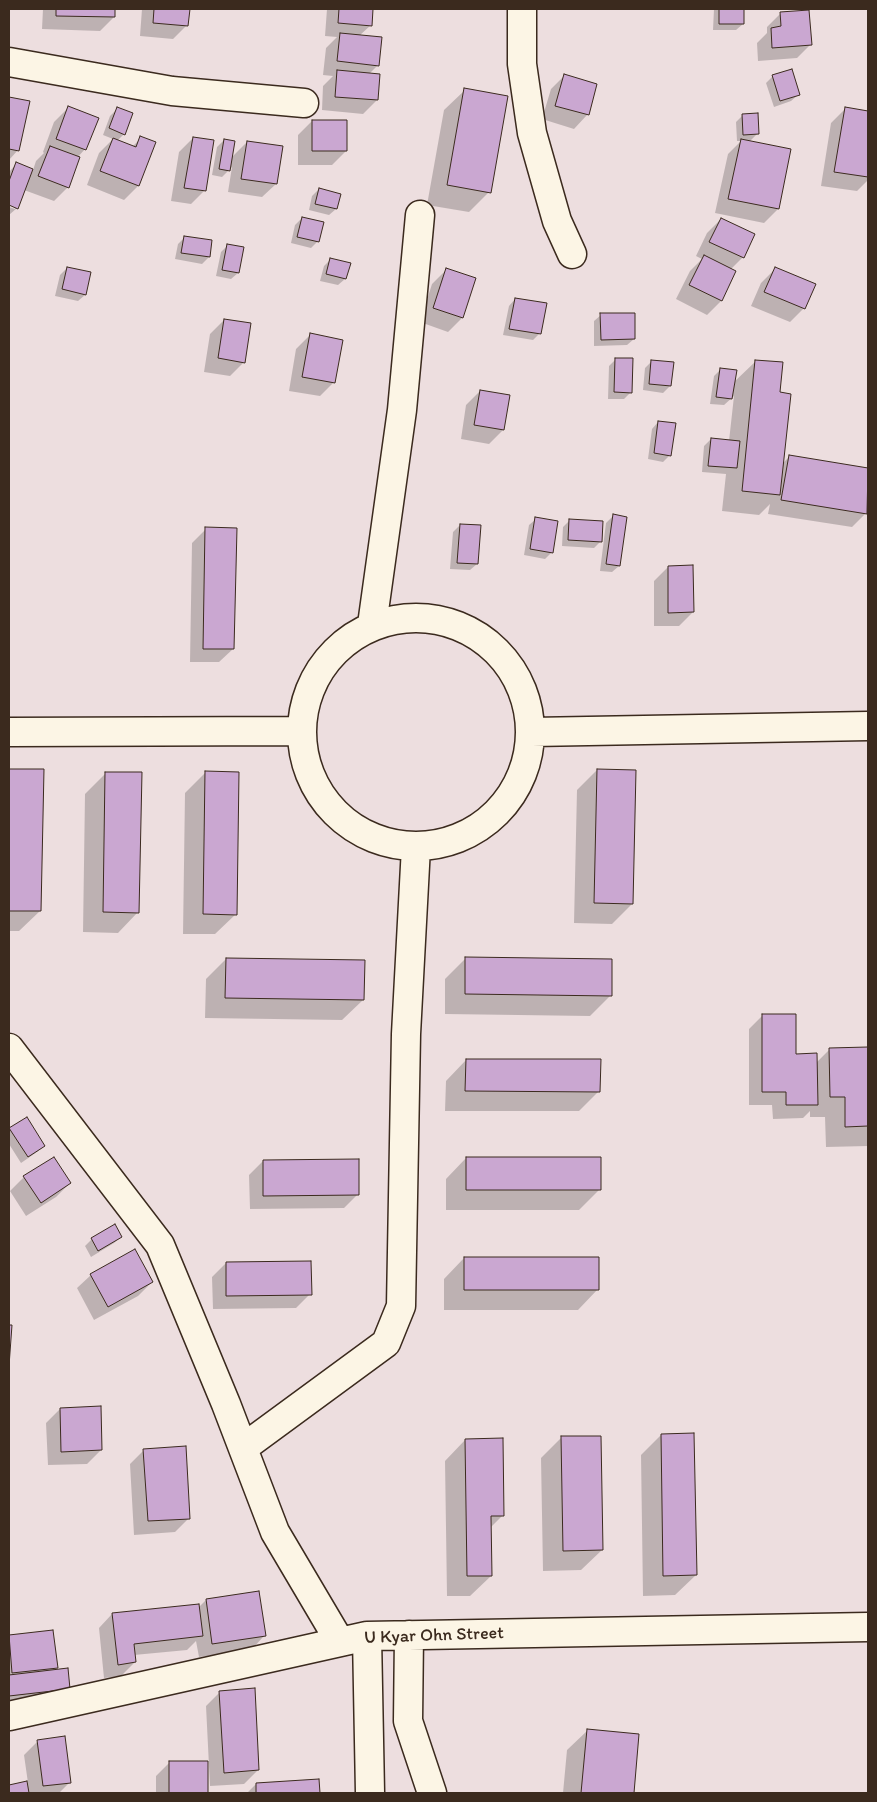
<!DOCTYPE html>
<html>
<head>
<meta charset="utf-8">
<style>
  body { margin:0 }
  #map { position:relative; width:877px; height:1802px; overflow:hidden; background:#eddedf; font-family:Itim,sans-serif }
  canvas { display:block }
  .frame { position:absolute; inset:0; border:10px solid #3b2a1e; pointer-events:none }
</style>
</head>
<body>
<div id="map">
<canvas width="877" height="1802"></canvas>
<div class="frame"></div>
</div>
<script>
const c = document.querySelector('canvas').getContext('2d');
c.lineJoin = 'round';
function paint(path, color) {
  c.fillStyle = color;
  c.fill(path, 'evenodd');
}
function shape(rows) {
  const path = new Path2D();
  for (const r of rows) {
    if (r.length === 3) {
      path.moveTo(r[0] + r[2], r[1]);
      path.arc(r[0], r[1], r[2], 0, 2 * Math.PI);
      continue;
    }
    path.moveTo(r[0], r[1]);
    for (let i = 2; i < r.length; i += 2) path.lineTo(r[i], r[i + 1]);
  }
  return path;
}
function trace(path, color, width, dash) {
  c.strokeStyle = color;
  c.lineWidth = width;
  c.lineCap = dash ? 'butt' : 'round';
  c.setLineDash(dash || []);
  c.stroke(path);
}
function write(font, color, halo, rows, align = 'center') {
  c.font = font + ' Itim,sans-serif';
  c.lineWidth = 5;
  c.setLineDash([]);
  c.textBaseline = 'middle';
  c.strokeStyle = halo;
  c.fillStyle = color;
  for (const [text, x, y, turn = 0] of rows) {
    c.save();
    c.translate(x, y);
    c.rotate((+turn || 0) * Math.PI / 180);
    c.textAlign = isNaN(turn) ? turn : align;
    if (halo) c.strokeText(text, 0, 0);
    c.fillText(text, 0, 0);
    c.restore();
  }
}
const shadow = shape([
  [43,9,114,9,114,17,100,31,42,29],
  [142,9,189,9,187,25,173,39,140,36],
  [327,9,372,9,371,25,359,36,378,65,369,74,377,100,363,114,322,110,323,86,333,76,323,75,326,48,337,37,325,36],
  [714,9,743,9,743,24,736,30,713,30],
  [781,13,811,44,797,58,758,61,757,43,767,33,767,27],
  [565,75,596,84,587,115,574,129,542,119,551,89],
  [773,76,798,95,791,101,774,107,766,83],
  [465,90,489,192,469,212,427,205,444,110],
  [9,98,29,102,18,150,9,160],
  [68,108,85,149,77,158,68,187,54,201,24,190,17,208,9,215,9,207,15,209,15,206,9,204,10,171,16,164,33,170,36,161,44,153,43,152,54,122],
  [117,109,124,134,117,141,132,147,141,138,155,143,138,186,124,200,87,185,99,153,113,139,103,135,110,116],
  [845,109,868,113,868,180,857,191,821,186,831,123],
  [743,115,758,133,749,142,790,150,778,209,764,223,715,213,728,154,741,141,737,141,736,122],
  [312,121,346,151,332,165,298,165,298,135],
  [193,138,205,190,191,204,171,201,179,152],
  [224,140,231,158,247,142,276,184,262,197,228,192,232,167,222,177,212,175,217,147],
  [319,189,336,209,329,215,309,210,312,196],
  [302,218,318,241,311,248,291,243,295,225],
  [721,219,743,257,730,270,735,272,721,301,707,315,676,299,690,271,702,259,696,256,707,233],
  [185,237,211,241,209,257,202,264,175,259,178,244],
  [228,245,238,273,231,279,216,276,221,252],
  [331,259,345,279,338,285,320,281,324,266],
  [67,268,85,295,78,301,55,296,60,275],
  [775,269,804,308,790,322,751,306,761,283],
  [446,270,474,279,462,318,448,332,420,322,432,284],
  [515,299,539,334,533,340,503,335,509,306],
  [601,315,634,339,627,345,594,346,594,321],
  [224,320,244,362,230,376,204,372,210,334],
  [310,335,334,382,320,396,289,391,296,349],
  [616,359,631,392,624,399,608,399,609,366],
  [652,361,670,386,663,393,643,390,645,368],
  [756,361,779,393,782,464,789,457,868,470,868,497,866,513,852,527,768,514,770,504,759,515,722,511,726,474,702,472,704,446,711,439,729,441,734,396,724,405,710,404,714,376,721,369,733,383],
  [480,391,503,430,489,444,461,439,466,405],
  [658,422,670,455,663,462,648,459,652,429],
  [613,516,619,566,612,572,600,571,606,523],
  [536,519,552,552,545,559,524,555,529,525],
  [570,520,601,541,594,548,562,546,563,527],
  [460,525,477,564,470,570,450,569,453,532],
  [206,529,233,649,219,662,190,662,192,543],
  [668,567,693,612,679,626,654,626,654,581],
  [9,770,42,770,40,911,19,931,9,931],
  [597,770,632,904,612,924,574,923,577,790],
  [206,772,236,914,215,934,183,934,185,793],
  [106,773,138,912,118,933,83,932,85,794],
  [466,958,610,996,590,1016,445,1014,445,979],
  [226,959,363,1000,342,1020,205,1018,206,979],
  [763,1015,794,1055,816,1063,830,1049,868,1049,868,1146,826,1147,825,1117,810,1117,810,1111,803,1118,773,1119,772,1105,749,1105,749,1029],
  [466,1060,599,1091,579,1111,445,1111,446,1081],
  [10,1129,44,1146,37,1152,21,1163,9,1144],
  [466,1158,600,1189,579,1210,446,1210,446,1179],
  [263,1161,358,1194,344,1208,250,1209,249,1175],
  [24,1177,70,1183,56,1197,26,1216,10,1191],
  [115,1226,121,1237,114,1243,91,1257,85,1246,92,1239],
  [464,1258,598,1289,578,1310,444,1310,444,1279],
  [226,1263,310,1294,296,1308,213,1309,212,1277],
  [91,1275,152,1282,138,1296,94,1320,77,1288],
  [60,1409,101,1450,87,1464,48,1465,46,1423],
  [661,1435,696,1575,675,1595,643,1596,641,1455],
  [561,1438,602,1550,581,1570,543,1571,541,1458],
  [465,1440,503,1515,490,1528,491,1576,470,1596,447,1596,445,1461],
  [144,1450,189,1518,175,1532,134,1535,130,1464],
  [206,1600,264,1636,251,1650,199,1657,196,1641,187,1650,134,1655,135,1662,121,1676,104,1678,99,1628,112,1614,198,1608],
  [52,1632,56,1667,53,1671,69,1688,9,1708,9,1637],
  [220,1692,258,1770,244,1784,210,1786,206,1706],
  [588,1730,638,1735,632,1793,563,1793,567,1750],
  [38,1741,70,1782,59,1793,9,1793,9,1786,28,1783,24,1755],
  [170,1762,207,1763,207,1793,156,1793,156,1776],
  [318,1780,318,1793,247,1793,256,1784]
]);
const building = shape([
  [56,9,115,9,115,17,56,16,56,9],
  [154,9,190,9,188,26,153,23,154,9],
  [339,9,373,9,372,26,338,23,339,9],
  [719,9,744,9,744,24,719,24,719,9],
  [809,10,812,45,772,48,771,28,781,26,780,12,809,10],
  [340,33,382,37,379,66,337,61,340,33],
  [792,69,800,95,780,101,772,75,792,69],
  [337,70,380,74,378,100,335,97,337,70],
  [564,74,597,84,589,115,555,106,564,74],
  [464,88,508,96,491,193,447,185,464,88],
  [9,97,30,101,19,151,9,149,9,97],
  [68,106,99,118,86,150,56,139,68,106],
  [117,107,133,113,125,135,109,128,117,107],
  [845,107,868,111,868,177,834,172,845,107],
  [758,113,759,134,743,135,742,114,758,113],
  [312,120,347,120,347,151,312,151,312,120],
  [140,136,156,142,139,186,100,171,113,138,136,147,140,136],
  [193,137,214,140,206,191,184,188,193,137],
  [224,139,235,141,230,171,219,169,224,139],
  [741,139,791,149,779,209,728,199,741,139],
  [247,141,283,146,277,184,241,179,247,141],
  [50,146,80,157,69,188,38,176,50,146],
  [16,162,33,169,18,209,9,205,9,181,16,162],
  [319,188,341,194,337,209,315,204,319,188],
  [302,217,324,222,319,242,297,237,302,217],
  [721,218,755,234,744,258,709,242,721,218],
  [184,236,212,240,210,257,181,253,184,236],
  [227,244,244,247,239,273,222,270,227,244],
  [704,255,736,271,722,301,689,285,704,255],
  [330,258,351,263,346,279,326,274,330,258],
  [67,267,91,272,86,295,62,289,67,267],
  [775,267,816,284,805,309,764,292,775,267],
  [446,268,476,278,463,318,433,308,446,268],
  [515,298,547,303,541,334,509,329,515,298],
  [600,313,635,313,635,339,601,340,600,313],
  [224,319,251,323,245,363,218,358,224,319],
  [310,333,343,340,335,383,302,377,310,333],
  [615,358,633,358,632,393,614,392,615,358],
  [651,360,674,362,671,386,649,384,651,360],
  [755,360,783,362,780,392,791,394,780,495,742,491,755,360],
  [720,368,737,370,732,399,716,397,720,368],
  [480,390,510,395,504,430,474,425,480,390],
  [658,421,676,423,671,456,654,453,658,421],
  [711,438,740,441,737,468,708,466,711,438],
  [789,455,868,468,867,514,781,500,789,455],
  [613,514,627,517,620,566,606,564,613,514],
  [535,517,558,521,553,553,530,549,535,517],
  [569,519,603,521,602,542,568,540,569,519],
  [460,524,481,525,478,564,457,563,460,524],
  [205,527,237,528,234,649,203,649,205,527],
  [693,565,694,612,668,613,668,566,693,565],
  [9,769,44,769,41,911,9,911,9,769],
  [597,769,636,770,633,904,594,903,597,769],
  [205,771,239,772,237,915,203,914,205,771],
  [105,772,142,772,139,913,103,912,105,772],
  [465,957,612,959,612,996,465,994,465,957],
  [226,958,365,960,364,1000,225,998,226,958],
  [762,1014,796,1014,796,1054,817,1053,818,1105,786,1105,786,1092,762,1092,762,1014],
  [868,1047,868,1126,845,1127,845,1097,830,1097,829,1048,868,1047],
  [466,1059,601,1059,600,1092,465,1091,466,1059],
  [27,1117,45,1146,28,1157,9,1128,27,1117],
  [54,1157,71,1183,41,1203,23,1176,54,1157],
  [466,1157,601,1157,601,1190,466,1190,466,1157],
  [359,1159,359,1195,263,1196,263,1160,359,1159],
  [115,1224,122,1237,98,1251,91,1238,115,1224],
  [135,1249,153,1282,108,1307,90,1274,135,1249],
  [464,1257,599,1257,599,1290,464,1290,464,1257],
  [311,1261,312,1295,226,1296,226,1262,311,1261],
  [9,1325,12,1325,9,1366,9,1325],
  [101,1406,102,1450,61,1452,60,1408,101,1406],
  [694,1433,697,1575,663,1576,661,1434,694,1433],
  [561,1436,601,1436,603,1550,563,1551,561,1436],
  [503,1438,504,1516,491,1516,492,1576,467,1576,465,1439,503,1438],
  [186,1446,190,1519,148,1521,143,1449,186,1446],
  [259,1591,266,1636,212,1644,206,1599,259,1591],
  [199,1604,203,1636,134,1644,136,1662,118,1665,112,1613,199,1604],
  [53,1630,58,1668,12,1673,9,1635,53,1630],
  [68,1668,70,1689,9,1696,9,1675,68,1668],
  [255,1688,259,1770,224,1773,219,1691,255,1688],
  [587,1729,639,1734,634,1793,581,1793,587,1729],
  [65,1736,71,1783,43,1786,37,1740,65,1736],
  [169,1761,208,1761,208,1793,169,1793,169,1761],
  [319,1779,320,1793,256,1793,256,1783,319,1779],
  [27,1781,29,1793,9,1793,9,1785,27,1781]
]);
const minor = shape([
  [522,9,522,64,532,133,557,221,572,254],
  [9,62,172,91,304,103],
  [416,732,114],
  [372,625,402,410,420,215],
  [9,732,300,731],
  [532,732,868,726],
  [9,1048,160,1245,226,1404,275,1532,340,1642],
  [243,1448,386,1343,401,1306,406,1034,416,847],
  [409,1635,408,1721,432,1793],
  [367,1636,370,1793],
  [9,1716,367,1636,868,1627]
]);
const streetNames = [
  ["U Kyar Ohn Street",434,1636,-2]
];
paint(shadow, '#0003');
paint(building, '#caa7d1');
trace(building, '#3b2a1e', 1);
trace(minor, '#3b2a1e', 31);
trace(minor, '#fcf5e5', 28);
write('18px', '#3b2a1e', '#fcf5e5', streetNames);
</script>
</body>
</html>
